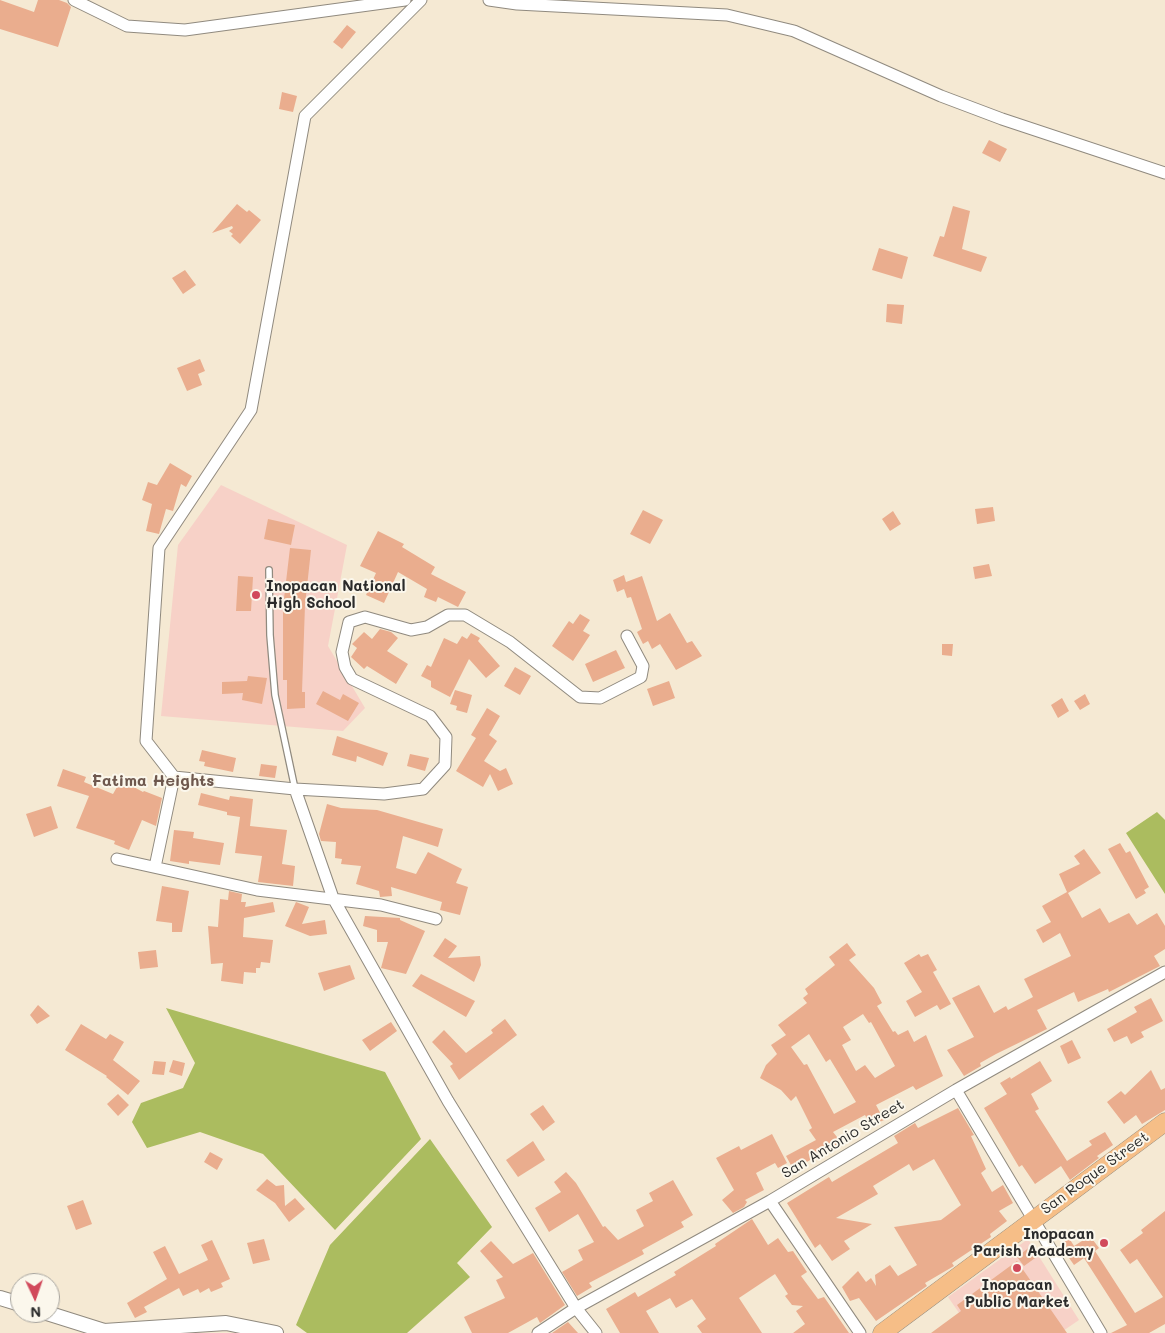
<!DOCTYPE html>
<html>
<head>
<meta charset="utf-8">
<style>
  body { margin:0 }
  #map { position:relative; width:1165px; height:1333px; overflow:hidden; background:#f5e9d3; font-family:Mali,sans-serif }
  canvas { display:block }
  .north { position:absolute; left:10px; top:1273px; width:50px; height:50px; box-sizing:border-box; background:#fbf7ec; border:1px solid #a8a59f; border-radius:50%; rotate:177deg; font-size:14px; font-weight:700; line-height:20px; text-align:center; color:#2b2b2b }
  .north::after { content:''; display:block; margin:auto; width:18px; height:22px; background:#d1495b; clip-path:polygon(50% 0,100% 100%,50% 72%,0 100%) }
</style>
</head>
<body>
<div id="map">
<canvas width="1165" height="1333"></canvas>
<div class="north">N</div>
</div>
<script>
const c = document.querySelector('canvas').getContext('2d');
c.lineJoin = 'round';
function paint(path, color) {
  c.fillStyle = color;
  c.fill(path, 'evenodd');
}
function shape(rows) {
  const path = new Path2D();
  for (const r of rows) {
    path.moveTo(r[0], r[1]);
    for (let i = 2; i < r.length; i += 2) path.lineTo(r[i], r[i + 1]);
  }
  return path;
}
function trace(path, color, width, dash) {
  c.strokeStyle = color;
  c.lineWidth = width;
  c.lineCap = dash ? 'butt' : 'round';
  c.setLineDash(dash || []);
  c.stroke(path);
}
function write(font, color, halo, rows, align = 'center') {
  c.font = font + ' Mali,sans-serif';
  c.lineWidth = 4;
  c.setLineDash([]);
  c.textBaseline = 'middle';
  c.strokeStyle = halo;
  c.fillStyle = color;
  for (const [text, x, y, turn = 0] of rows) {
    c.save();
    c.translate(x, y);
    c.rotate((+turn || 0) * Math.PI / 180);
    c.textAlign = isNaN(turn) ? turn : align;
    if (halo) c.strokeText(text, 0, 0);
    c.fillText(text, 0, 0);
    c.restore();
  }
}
const built = shape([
  [221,485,347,545,328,646,365,708,343,731,161,716,178,545],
  [1028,1239,1079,1320,1060,1333,973,1333,948,1297]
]);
const green = shape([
  [1157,812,1165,820,1165,894,1126,833],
  [166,1008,385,1072,421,1139,335,1230,263,1154,200,1132,147,1148,132,1122,141,1103,183,1088,195,1063],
  [430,1139,492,1227,457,1263,470,1277,407,1333,307,1333,296,1325,330,1245]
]);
const building = shape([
  [0,0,34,12,38,0,59,0,67,3,71,7,58,47,0,29],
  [347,25,356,32,342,49,333,42],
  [282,92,297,96,293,112,279,109],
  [989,140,1007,149,1000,162,982,153],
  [237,204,247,212,249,210,261,220,240,244,231,236,233,234,229,231,233,228,232,226,212,233],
  [953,206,970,211,962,249,987,257,981,272,933,256,940,236,944,237],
  [879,248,908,257,902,279,872,270],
  [185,270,196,285,183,294,172,278],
  [887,304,904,305,902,324,886,322],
  [200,359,205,371,198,374,202,385,187,391,177,368],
  [170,463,192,476,186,487,181,484,173,511,166,509,159,534,146,531,152,504,142,500,148,482,157,485],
  [993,507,995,521,977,524,975,509],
  [643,510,663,520,650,544,630,534],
  [893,511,901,524,890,531,882,519],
  [268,519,295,525,291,545,264,539],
  [378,531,404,544,402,547,435,567,431,574,466,592,458,607,438,597,436,602,424,597,427,589,398,572,384,603,366,595,376,573,360,566],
  [290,548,311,550,305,605,302,692,305,692,305,708,287,709,287,680,283,680,283,607],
  [989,564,992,576,975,579,973,567],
  [624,575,626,582,642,576,657,621,670,613,687,643,692,641,702,656,676,670,660,644,652,649,648,641,643,644,637,632,642,629,631,597,627,598,624,589,617,592,613,580],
  [238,576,253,577,251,611,236,611],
  [580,614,590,620,583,631,590,635,573,661,552,646,569,621,573,624],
  [380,629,391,632,398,638,387,651,408,664,396,684,367,666,364,669,351,657,357,648,352,644,364,632,372,639],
  [471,633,480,638,478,641,500,666,486,678,469,659,450,697,431,687,431,681,421,676,427,665,431,667,444,638,457,644,462,636,467,639],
  [942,644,953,644,952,656,942,655],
  [616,650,625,668,593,682,585,664],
  [515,667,531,676,520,695,504,686],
  [248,676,267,678,262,704,242,700,243,693,222,694,222,682,247,681],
  [669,681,675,698,653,706,647,689],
  [455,690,472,695,467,713,456,710,457,706,450,704],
  [323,691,340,700,343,694,359,703,348,721,316,704],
  [1085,694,1090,704,1080,710,1074,701],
  [1062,698,1069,711,1058,718,1051,705],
  [487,708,500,716,489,735,497,741,484,761,500,771,506,768,513,784,498,791,490,774,483,787,456,771,476,738,471,735],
  [337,736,388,753,383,766,357,756,356,762,332,755],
  [202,750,236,758,233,772,204,766,205,762,199,761],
  [410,754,429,758,425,771,407,766],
  [261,764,277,766,275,778,259,776],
  [63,769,86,777,84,782,113,794,121,780,143,792,144,791,162,798,156,826,142,820,129,850,114,844,115,841,76,828,89,796,57,786],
  [201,793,229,800,230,796,253,799,250,826,287,830,282,864,295,866,293,886,258,882,262,856,235,853,240,817,227,815,227,812,198,805],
  [327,804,341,808,377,810,443,829,438,847,403,836,396,868,416,874,428,852,462,869,456,883,468,887,460,915,440,910,442,902,391,887,392,896,380,897,379,891,356,884,361,866,341,864,342,859,335,858,336,842,321,841,319,834],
  [51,806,58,828,34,837,26,814],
  [174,830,194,832,193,838,224,843,220,865,189,861,189,864,170,861],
  [1120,843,1126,853,1130,851,1149,887,1144,890,1146,893,1136,899,1108,849],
  [1084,849,1101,873,1068,893,1082,918,1100,908,1109,923,1129,913,1137,925,1157,913,1165,926,1165,949,1154,956,1160,966,1109,992,1108,989,1078,1002,1074,992,1037,1010,1047,1029,996,1054,980,1063,981,1066,964,1076,947,1050,974,1037,952,998,979,985,994,1013,1006,1006,1008,1010,1033,997,1024,979,1071,956,1060,933,1043,943,1036,930,1051,922,1042,906,1067,892,1059,874,1080,864,1074,856],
  [162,886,189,891,182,932,172,932,172,923,156,921],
  [229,891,242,894,241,902,246,902,245,907,273,902,275,912,244,918,243,937,273,940,270,963,261,962,260,968,256,968,256,973,244,972,243,984,221,981,223,963,211,964,208,926,218,927,220,899,228,900],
  [296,902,309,907,302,924,325,920,327,934,310,936,285,926],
  [365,916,400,918,400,920,425,931,406,974,381,968,388,942,377,942,377,930,363,926],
  [445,938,457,946,448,958,480,956,481,965,474,982,433,956],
  [847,943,856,955,849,960,874,988,882,1003,877,1006,893,1032,895,1031,898,1035,908,1030,914,1042,926,1035,943,1076,916,1090,913,1086,876,1105,884,1120,871,1126,865,1115,833,1132,841,1142,805,1163,804,1160,792,1167,786,1156,816,1140,809,1130,812,1128,796,1096,791,1101,781,1090,760,1078,766,1065,777,1054,771,1045,786,1035,778,1025,807,1003,803,998,808,994,805,989,835,965,829,957],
  [863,1014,869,1023,871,1022,895,1066,875,1078,865,1065,856,1071,842,1045,851,1040,843,1027],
  [809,1034,826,1062,830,1059,856,1102,834,1114,807,1064,804,1065,791,1047],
  [156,950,158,967,140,969,138,952],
  [919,954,921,957,928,954,937,970,933,972,951,1004,940,1010,937,1005,915,1017,906,1001,922,992,904,963],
  [350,965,355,979,324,991,318,973],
  [421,974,475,1001,466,1017,412,986],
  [1151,998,1163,1021,1141,1032,1144,1037,1131,1044,1127,1036,1114,1042,1107,1029,1137,1012,1134,1007],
  [38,1005,50,1016,37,1024,30,1015],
  [505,1019,517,1035,459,1080,450,1066,453,1064,432,1042,444,1030,466,1053,493,1033,491,1030],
  [391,1022,397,1031,370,1051,362,1040],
  [81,1024,106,1039,110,1034,124,1042,113,1060,140,1081,128,1095,106,1077,107,1076,65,1050],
  [1072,1040,1081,1058,1068,1064,1060,1046],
  [173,1060,185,1063,182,1076,169,1072],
  [154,1061,166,1062,164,1075,152,1074],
  [1040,1061,1052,1081,1031,1094,1039,1109,1035,1111,1067,1161,1092,1145,1089,1141,1105,1132,1113,1145,1097,1156,1099,1158,1070,1180,1061,1166,1035,1184,1022,1165,1019,1167,984,1108,1007,1094,1000,1083,1010,1077,1011,1079],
  [1151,1070,1161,1090,1165,1088,1165,1110,1142,1124,1136,1115,1124,1124,1107,1102,1121,1091,1125,1095],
  [118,1094,129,1105,118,1116,107,1104],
  [543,1105,555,1122,543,1131,530,1114],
  [958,1108,974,1135,971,1136,986,1169,981,1173,992,1192,1003,1185,1013,1203,999,1211,1007,1221,990,1234,991,1237,952,1263,954,1266,925,1283,927,1286,876,1321,859,1298,850,1301,842,1287,858,1271,866,1282,871,1278,876,1286,875,1275,890,1265,898,1276,917,1265,894,1227,941,1220,961,1205,934,1159,913,1171,909,1164,873,1186,878,1194,836,1218,872,1224,844,1241,850,1249,832,1261,820,1244,815,1248,787,1203,829,1177,832,1182,898,1143,894,1136,915,1123,918,1128],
  [772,1134,787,1163,778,1168,775,1163,756,1173,764,1190,745,1200,747,1202,744,1207,733,1213,722,1200,734,1190,716,1158,739,1146,741,1150],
  [533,1141,545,1160,518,1177,506,1160],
  [210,1152,223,1159,217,1170,204,1162],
  [566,1172,576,1183,603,1227,605,1226,618,1240,644,1226,636,1210,653,1201,649,1193,673,1180,693,1215,681,1222,684,1227,642,1250,644,1254,589,1283,592,1287,577,1296,562,1272,583,1260,578,1250,594,1242,578,1214,549,1232,535,1208,561,1192,554,1182],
  [267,1179,276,1186,284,1185,285,1206,295,1198,305,1209,289,1222,275,1203,256,1190],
  [83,1200,92,1224,76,1230,67,1206],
  [1165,1211,1165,1324,1149,1333,1111,1333,1127,1325,1084,1258,1074,1265,1060,1245,1069,1238,1074,1246,1090,1236,1099,1248,1095,1251,1135,1313,1163,1297,1137,1259,1130,1264,1120,1250,1143,1233,1141,1230],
  [752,1219,768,1245,778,1238,788,1252,793,1251,807,1272,801,1276,818,1299,824,1297,849,1333,793,1333,805,1324,796,1311,803,1306,792,1305,785,1296,788,1294,775,1274,739,1298,762,1333,702,1333,697,1326,706,1319,692,1299,676,1308,670,1298,646,1311,659,1333,620,1333,606,1309,635,1292,638,1297,676,1275,674,1272,716,1246,715,1244],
  [264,1239,270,1260,253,1264,247,1243],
  [212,1240,230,1279,221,1283,223,1287,211,1292,209,1288,200,1293,198,1289,183,1296,179,1288,144,1307,147,1312,135,1318,127,1303,167,1279,153,1252,165,1246,179,1274,208,1260,201,1245],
  [491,1241,513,1264,533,1253,565,1305,540,1323,537,1317,508,1333,472,1333,464,1317,505,1298,496,1280,503,1277,480,1251],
  [1031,1246,1038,1256,1024,1266,1017,1257],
  [1017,1261,1067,1333,931,1333,961,1311,957,1305],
  [568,1322,578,1333,552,1333]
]);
const service = shape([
  [269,570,270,635,275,695,295,789]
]);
const minor = shape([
  [74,0,127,26,185,30,405,0],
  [421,0,305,116,251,410,159,548,146,741,174,777,295,789,333,898,448,1101,576,1308,596,1333],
  [489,0,517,4,727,15,794,31,941,96,1002,119,1165,173],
  [295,789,384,794,423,789,445,765,446,737,430,716,352,679,345,667,342,652,349,622,365,617,411,630,427,627,448,615,465,615,510,642,580,697,600,698,641,677,643,666,627,636],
  [117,859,257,890,381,905,436,919],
  [155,867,174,777],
  [956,1090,1101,1333],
  [770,1201,860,1333],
  [538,1333,576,1308,770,1201,956,1090,1165,972]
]);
const tertiary = shape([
  [0,1298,20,1304],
  [47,1313,104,1331,226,1323,276,1333]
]);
const primary = shape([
  [882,1333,1165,1122]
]);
const markers = [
  [256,595,5,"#d1495b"],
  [1104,1243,5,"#d1495b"],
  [1017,1268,5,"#d1495b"]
];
const poiNames = [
  ["Inopacan National",266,586],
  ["High School",266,603],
  ["Inopacan",1094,1234,"right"],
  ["Parish Academy",1094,1251,"right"],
  ["Inopacan",1017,1285,"center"],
  ["Public Market",1017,1302,"center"]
];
const streetNames = [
  ["San Antonio Street",843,1139,-31],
  ["San Roque Street",1095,1173,-36]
];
const neighbourhoodNames = [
  ["Fatima Heights",153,781]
];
paint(built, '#f7d1c7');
paint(green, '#abbc5f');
paint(building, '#eaad8e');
trace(service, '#908a7f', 8);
trace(minor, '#908a7f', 13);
trace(tertiary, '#908a7f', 16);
trace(primary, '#908a7f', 19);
trace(service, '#fff', 5.5);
trace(minor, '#fff', 11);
trace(tertiary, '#fff', 14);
trace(primary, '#f6be87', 18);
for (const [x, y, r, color] of markers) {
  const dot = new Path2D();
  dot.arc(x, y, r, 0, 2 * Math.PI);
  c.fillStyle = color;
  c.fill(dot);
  trace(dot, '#fbf7ec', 2);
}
write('bold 15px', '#2b2b2b', '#fbf7ec', poiNames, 'left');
write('15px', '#2b2b2b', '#fbf7ec', streetNames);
write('bold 16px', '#6e584e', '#fbf7ec', neighbourhoodNames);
</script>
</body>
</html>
